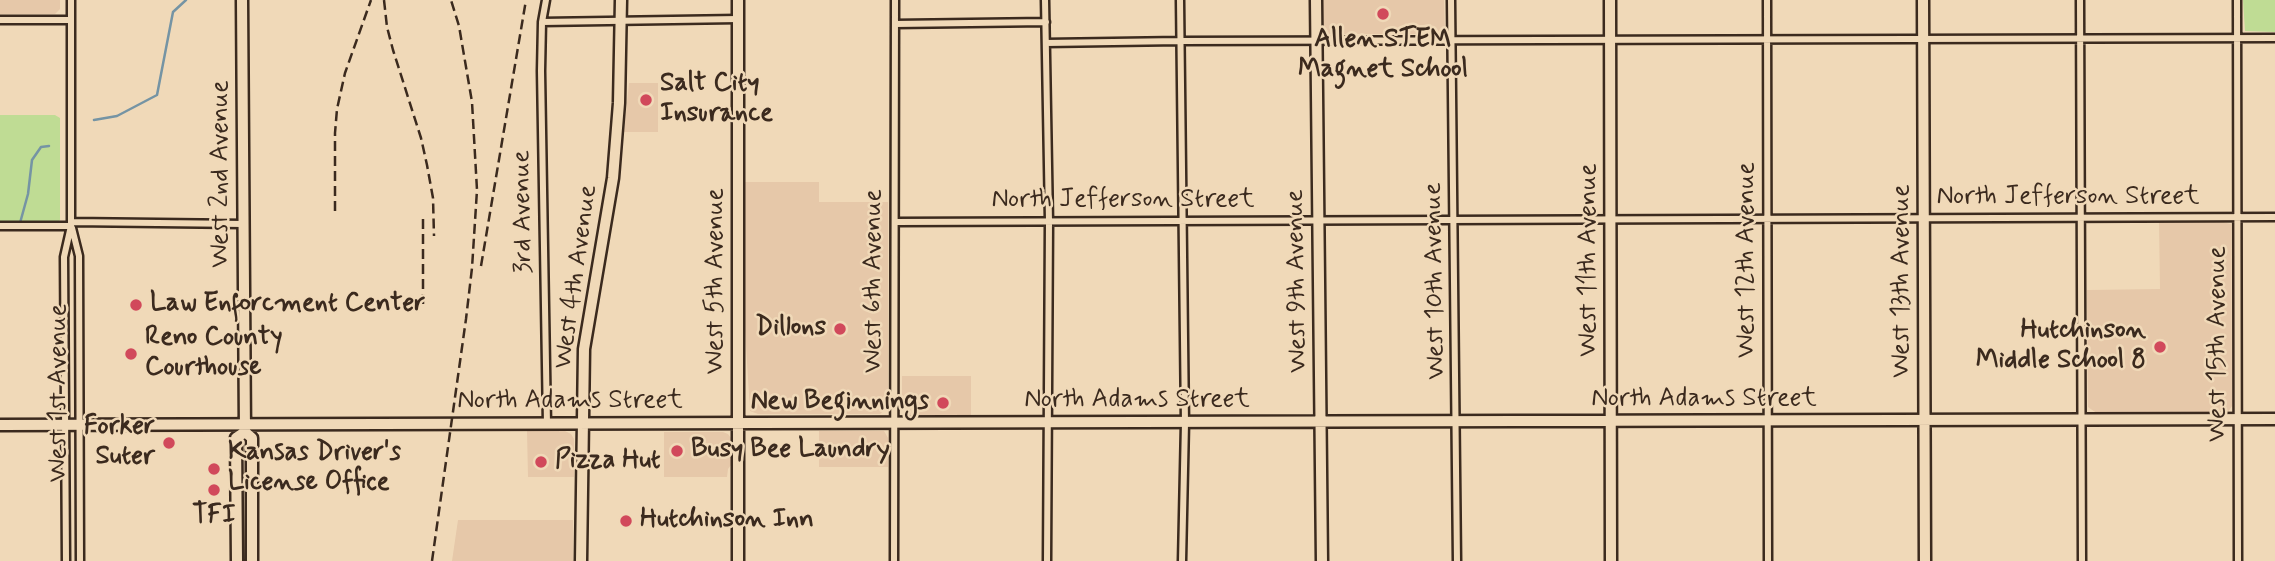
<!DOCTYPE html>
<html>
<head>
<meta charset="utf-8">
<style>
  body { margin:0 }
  canvas { display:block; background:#f0d9b8 }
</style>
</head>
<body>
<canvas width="2275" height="561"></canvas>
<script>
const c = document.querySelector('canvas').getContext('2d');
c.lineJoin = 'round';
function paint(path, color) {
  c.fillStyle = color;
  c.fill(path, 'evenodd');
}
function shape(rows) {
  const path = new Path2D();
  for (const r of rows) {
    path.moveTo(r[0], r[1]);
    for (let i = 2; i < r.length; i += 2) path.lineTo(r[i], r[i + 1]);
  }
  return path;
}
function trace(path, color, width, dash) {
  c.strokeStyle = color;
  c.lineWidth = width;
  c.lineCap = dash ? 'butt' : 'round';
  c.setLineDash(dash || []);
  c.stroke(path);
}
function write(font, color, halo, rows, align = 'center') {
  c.font = font + ' Mynerve,sans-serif';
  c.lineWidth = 5;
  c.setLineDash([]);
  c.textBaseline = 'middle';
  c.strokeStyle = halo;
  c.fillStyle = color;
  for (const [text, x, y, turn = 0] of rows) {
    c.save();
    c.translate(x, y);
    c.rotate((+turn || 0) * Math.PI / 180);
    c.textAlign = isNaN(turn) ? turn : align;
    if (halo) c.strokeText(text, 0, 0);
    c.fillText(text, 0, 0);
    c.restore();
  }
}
const built = shape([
  [0,0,60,0,60,9,55,14,0,14],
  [1322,0,1444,0,1445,31,1440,34,1328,34,1322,29],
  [629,83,658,83,658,132,624,132],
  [745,182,819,182,819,202,888,202,888,399,884,411,880,414,758,414,750,411,745,329],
  [2159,221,2217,221,2231,224,2232,406,2228,412,2095,412,2088,407,2087,290,2160,289],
  [902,376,971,376,971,416,909,415,905,412,902,405],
  [527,431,565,431,571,434,574,439,574,477,528,477],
  [819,431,884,431,888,438,888,467,819,467],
  [664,432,723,432,728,434,731,438,731,465,728,469,727,477,664,477],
  [458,520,573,520,573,561,452,561]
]);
const green = shape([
  [2243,0,2275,0,2275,32,2245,31],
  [0,115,55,115,60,118,60,220,58,222,0,222]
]);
const stream = shape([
  [94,120,117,116,157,95,173,12,186,0],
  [20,223,28,194,32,160,41,147,49,146]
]);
const street = shape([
  [546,0,542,22,541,71,547,424],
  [1045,0,1049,221,1047,561],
  [1180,0,1185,423,1182,561],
  [1451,0,1457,561],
  [1767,0,1768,561],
  [2080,0,2082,561],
  [2237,0,2238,561],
  [0,20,71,20],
  [542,22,738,19],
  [895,24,1046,22],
  [1046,43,1180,41,2275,38],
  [71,222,244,224],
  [895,222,2275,217],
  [0,226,71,226],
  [72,228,79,256,80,561],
  [66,561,64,257,71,226,71,0],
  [894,561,895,0]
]);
const secondary = shape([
  [242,0,245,432,252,438,252,561],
  [1316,0,1322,561],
  [1610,0,1611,561],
  [1923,0,1925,561],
  [0,425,2275,419],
  [237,561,236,438,245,432],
  [581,561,584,349,613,178,619,103,621,0],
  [738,561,738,0]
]);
const rail = shape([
  [384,0,387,27,393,50,421,138,427,165,433,198,434,236],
  [335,211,335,133,337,109,345,73,371,0],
  [423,219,423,306],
  [481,266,526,0],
  [432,561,466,319,472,268,477,190,472,102,459,26,451,0]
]);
const markers = [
  [1383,14,7,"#d1495b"],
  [646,100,7,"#d1495b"],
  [136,305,7,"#d1495b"],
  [840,329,7,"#d1495b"],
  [2160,347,7,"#d1495b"],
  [131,354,7,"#d1495b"],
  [943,403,7,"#d1495b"],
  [169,443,7,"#d1495b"],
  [677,451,7,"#d1495b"],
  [541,462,7,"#d1495b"],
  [214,469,7,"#d1495b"],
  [214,490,7,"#d1495b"],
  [626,521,7,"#d1495b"]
];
const poiNames = [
  ["Allen STEM",1383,41,"center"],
  ["Magnet School",1383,71,"center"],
  ["Salt City",660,85],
  ["Insurance",660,115],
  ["Law Enforcment Center",150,305],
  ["Dillons",826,329,"right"],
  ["Hutchinson",2146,332,"right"],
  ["Middle School 8",2146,362,"right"],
  ["Reno County",145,339],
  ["Courthouse",145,369],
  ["New Beginnings",929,403,"right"],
  ["Forker",155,428,"right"],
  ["Suter",155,458,"right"],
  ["Busy Bee Laundry",691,451],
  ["Kansas Driver's",228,454],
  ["License Office",228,484],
  ["Pizza Hut",555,462],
  ["TFI",214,517,"center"],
  ["Hutchinson Inn",640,521]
];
const streetNames = [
  ["West 2nd Avenue",222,174,-90],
  ["North Jefferson Street",2068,198],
  ["North Jefferson Street",1123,201],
  ["3rd Avenue",524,212,-91],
  ["West 11th Avenue",1590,260,-90],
  ["West 12th Avenue",1748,260,-90],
  ["West 4th Avenue",577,277,-82],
  ["West 5th Avenue",717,281,-90],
  ["West 6th Avenue",875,281,-90],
  ["West 9th Avenue",1298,281,-91],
  ["West 10th Avenue",1436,281,-91],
  ["West 13th Avenue",1903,281,-90],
  ["West 15th Avenue",2219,344,-90],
  ["West 1st Avenue",60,393,-90],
  ["North Adams Street",1704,400],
  ["North Adams Street",1137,401],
  ["North Adams Street",570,402]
];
paint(built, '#e6c8a9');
paint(green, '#bfdc94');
trace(stream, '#7594a4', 2.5);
trace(street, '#3b2a1e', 11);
trace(secondary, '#3b2a1e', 15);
trace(street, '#f0d9b8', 6);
trace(secondary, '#f0d9b8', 10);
trace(rail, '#3b2a1e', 2.5, [10, 5]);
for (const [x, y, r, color] of markers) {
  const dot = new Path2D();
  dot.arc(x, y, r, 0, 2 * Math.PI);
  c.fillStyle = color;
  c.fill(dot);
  trace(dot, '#f0d9b8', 2.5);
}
write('bold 26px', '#3b2a1e', '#f0d9b8', poiNames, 'left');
write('26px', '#3b2a1e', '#f0d9b8', streetNames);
</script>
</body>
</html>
